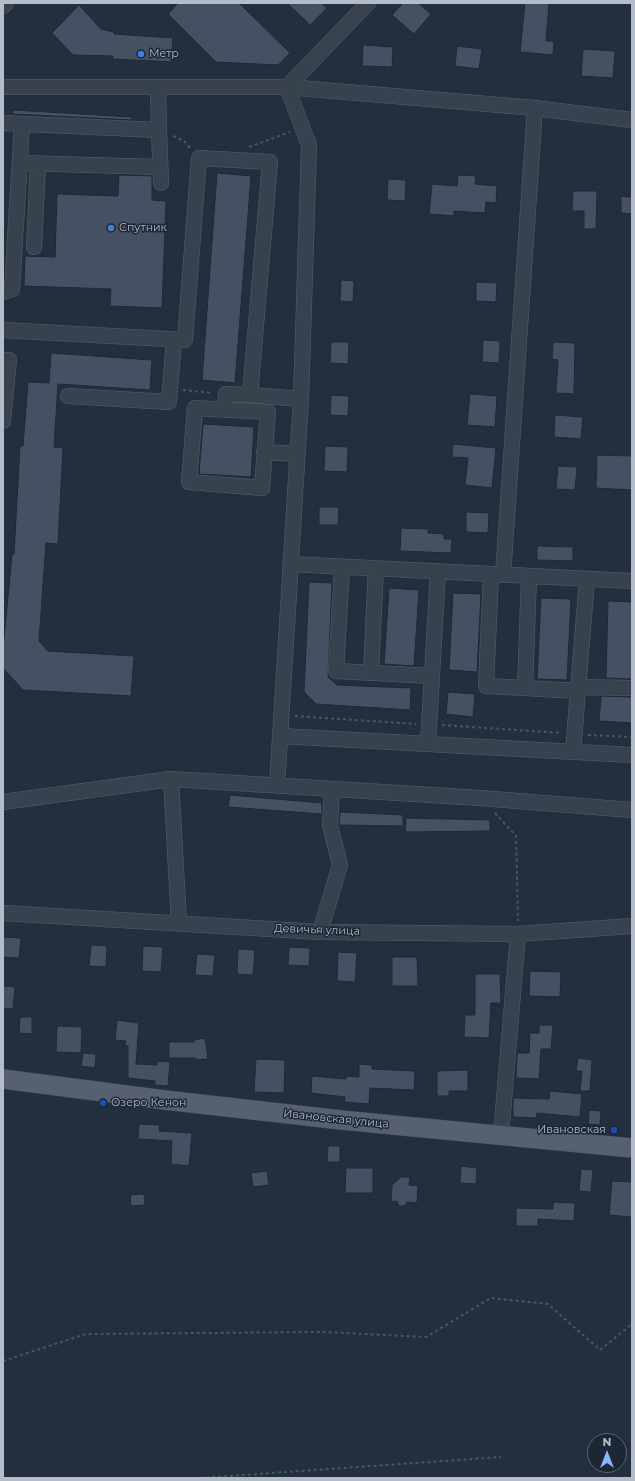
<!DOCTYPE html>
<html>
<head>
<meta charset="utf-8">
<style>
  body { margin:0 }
  #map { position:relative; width:635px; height:1481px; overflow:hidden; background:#242f3e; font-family:Montserrat,sans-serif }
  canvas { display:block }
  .frame { position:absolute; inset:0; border:4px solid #b4bcc9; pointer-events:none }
  .north { position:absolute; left:587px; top:1433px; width:40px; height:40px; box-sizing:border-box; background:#1d2633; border:1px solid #59626f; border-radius:50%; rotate:0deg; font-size:11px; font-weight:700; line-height:16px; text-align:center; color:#b4bcc9 }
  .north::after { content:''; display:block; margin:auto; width:14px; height:18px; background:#8ab4f8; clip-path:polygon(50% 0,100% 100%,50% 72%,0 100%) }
</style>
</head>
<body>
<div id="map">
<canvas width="635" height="1481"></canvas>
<div class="frame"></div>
<div class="north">N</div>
</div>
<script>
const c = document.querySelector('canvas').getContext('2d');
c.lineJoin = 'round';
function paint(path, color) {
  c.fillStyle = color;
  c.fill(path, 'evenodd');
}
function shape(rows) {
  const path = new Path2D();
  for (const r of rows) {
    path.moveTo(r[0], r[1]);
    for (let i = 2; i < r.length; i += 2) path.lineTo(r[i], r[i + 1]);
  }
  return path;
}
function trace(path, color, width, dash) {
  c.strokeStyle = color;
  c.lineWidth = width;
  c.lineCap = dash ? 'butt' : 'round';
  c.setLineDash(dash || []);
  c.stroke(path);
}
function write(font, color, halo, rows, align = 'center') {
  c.font = font + ' Montserrat,sans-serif';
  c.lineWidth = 3;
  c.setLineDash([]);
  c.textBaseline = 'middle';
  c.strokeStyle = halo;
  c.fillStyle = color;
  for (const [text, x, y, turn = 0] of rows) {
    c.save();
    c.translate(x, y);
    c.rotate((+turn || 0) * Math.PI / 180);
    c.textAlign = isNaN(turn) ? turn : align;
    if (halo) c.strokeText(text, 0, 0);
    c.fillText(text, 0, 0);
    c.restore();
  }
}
const building = shape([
  [178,3,239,3,290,53,278,65,216,62,168,14,178,3],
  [287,3,321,3,327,8,310,25,287,3],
  [403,3,418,3,431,14,414,34,392,15,403,3],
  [525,3,549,3,546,41,554,41,553,55,520,52,525,3],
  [79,5,101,29,114,32,114,34,173,38,171,62,113,59,113,56,73,55,52,33,79,5],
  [363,45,393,47,392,67,362,66,363,45],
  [457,46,482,49,479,69,455,66,457,46],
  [583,49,615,51,613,78,581,76,583,49],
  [13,110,132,117,132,120,13,114,13,110],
  [217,173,251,176,235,383,202,380,217,173],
  [119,175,152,176,152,200,166,201,162,308,110,306,111,289,24,286,25,256,55,257,57,194,118,196,119,175],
  [458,175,476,176,475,184,497,186,496,203,486,202,485,213,454,211,454,216,429,214,432,184,457,186,458,175],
  [388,179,406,180,405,201,387,200,388,179],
  [573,191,597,191,596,229,584,229,584,211,572,211,573,191],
  [621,196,632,197,632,214,621,213,621,196],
  [341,280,354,281,353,302,340,301,341,280],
  [476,282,497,283,496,302,476,301,476,282],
  [483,340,500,341,499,363,482,362,483,340],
  [331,342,349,342,348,364,330,363,331,342],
  [553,342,575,343,574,394,556,393,558,360,552,359,553,342],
  [51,353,152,360,150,390,58,384,54,447,63,448,58,544,46,543,39,641,48,651,134,656,131,696,23,690,3,668,3,649,12,554,14,554,20,446,23,446,28,382,49,383,51,353],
  [470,394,497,396,495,427,467,425,470,394],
  [331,395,349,396,348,416,330,415,331,395],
  [555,415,583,417,581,439,554,437,555,415],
  [203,424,254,427,251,477,199,474,203,424],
  [453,444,496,448,492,488,465,485,468,458,452,457,453,444],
  [325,446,348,447,347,472,324,471,325,446],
  [597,455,632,456,632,490,596,488,597,455],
  [558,466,577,467,575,490,556,489,558,466],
  [319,507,339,507,338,525,319,525,319,507],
  [466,512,489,513,488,533,466,532,466,512],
  [401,528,428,529,428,533,444,534,444,539,452,539,451,553,400,551,401,528],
  [537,546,573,547,573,561,537,560,537,546],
  [309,582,332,583,328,677,337,685,411,688,410,710,316,704,304,692,309,582],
  [389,588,419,590,414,666,384,664,389,588],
  [453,593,481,594,477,672,449,670,453,593],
  [541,598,571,599,567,680,537,679,541,598],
  [608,601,632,602,632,679,606,678,608,601],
  [448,692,475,694,473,717,446,714,448,692],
  [601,696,632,697,632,723,599,721,601,696],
  [230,795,322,803,322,814,228,807,230,795],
  [340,812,403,815,403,826,339,825,340,812],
  [406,818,490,820,490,831,405,832,406,818],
  [3,937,21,938,19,958,3,957,3,937],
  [91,945,107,946,106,967,89,966,91,945],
  [143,946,163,947,161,972,142,971,143,946],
  [289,947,310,948,309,966,288,965,289,947],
  [238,949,255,950,253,975,237,974,238,949],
  [338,952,357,953,355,982,337,981,338,952],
  [197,954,215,955,213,976,195,975,197,954],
  [392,957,417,957,418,986,392,986,392,957],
  [530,971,561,972,560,997,529,996,530,971],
  [475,974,500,974,501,1003,491,1003,489,1038,464,1037,465,1015,475,1015,475,974],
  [3,986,15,987,13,1009,3,1008,3,986],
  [20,1017,32,1017,32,1034,19,1033,20,1017],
  [117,1020,139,1023,136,1064,157,1065,157,1061,170,1062,168,1086,155,1085,155,1081,128,1078,128,1046,125,1046,126,1041,115,1040,117,1020],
  [539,1025,553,1025,551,1049,541,1049,539,1079,516,1078,517,1053,529,1053,530,1033,539,1033,539,1025],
  [57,1026,82,1027,81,1053,56,1052,57,1026],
  [205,1038,208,1059,196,1060,196,1058,169,1058,169,1042,194,1042,194,1040,205,1038],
  [83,1053,96,1054,95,1068,81,1066,83,1053],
  [578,1058,592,1060,590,1091,580,1091,582,1071,576,1071,578,1058],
  [256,1059,285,1060,284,1093,254,1092,256,1059],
  [359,1064,372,1065,372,1069,415,1071,414,1090,370,1088,369,1104,344,1102,345,1097,311,1093,312,1076,346,1079,346,1076,359,1077,359,1064],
  [468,1070,468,1091,449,1091,449,1096,437,1096,437,1071,468,1070],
  [550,1091,582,1094,580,1117,537,1113,536,1118,513,1117,513,1098,549,1099,550,1091],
  [589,1110,601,1111,600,1125,588,1124,589,1110],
  [139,1124,160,1125,159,1131,192,1133,189,1166,171,1164,172,1141,138,1139,139,1124],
  [328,1146,340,1146,340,1162,327,1162,328,1146],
  [461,1166,477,1168,476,1184,460,1183,461,1166],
  [346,1168,373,1168,373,1193,345,1193,346,1168],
  [581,1169,593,1170,591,1192,579,1191,581,1169],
  [267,1171,269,1185,253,1187,251,1173,267,1171],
  [401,1177,410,1177,409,1185,418,1186,417,1203,407,1202,405,1206,399,1206,397,1201,391,1202,392,1185,401,1177],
  [612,1181,632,1182,632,1217,609,1215,612,1181],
  [144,1194,145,1205,131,1206,130,1195,144,1194],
  [553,1202,575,1203,574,1221,538,1219,538,1226,516,1226,516,1208,553,1209,553,1202]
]);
const path = shape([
  [173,136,184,141,190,148],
  [249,147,290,132],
  [183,390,212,393],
  [295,716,416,724],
  [442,725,562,733],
  [588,735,632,737],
  [495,813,516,836,518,921],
  [3,1361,86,1334,325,1332,426,1337,491,1298,548,1304,600,1350,632,1324],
  [200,1478,501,1457]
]);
const minor = shape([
  [3,6,6,3],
  [3,87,287,87,535,108,632,120],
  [158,88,159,130],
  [3,123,159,130,161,183],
  [20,163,160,167],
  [34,247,38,164],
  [3,292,12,289,22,125],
  [3,330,185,340,199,158,270,162,250,395,301,399],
  [3,360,9,360,3,421],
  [68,396,169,402,174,340],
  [195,408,268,412,262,488,189,482,195,408],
  [225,410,226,394,250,395],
  [264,452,297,454],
  [290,564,632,581],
  [342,567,336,671,432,676],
  [491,574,486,686,525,688],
  [503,575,535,108],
  [529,576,525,688,578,691],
  [371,673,376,568],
  [579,687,632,688],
  [280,736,632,755],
  [428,744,438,572],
  [573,752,587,579],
  [171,779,179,923],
  [277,786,301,399,309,145,287,87,368,3],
  [3,802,171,779,480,798,632,810],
  [3,913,320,932,518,934,632,926],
  [320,932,340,865,330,825,332,790],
  [501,1135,518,934]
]);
const major = shape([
  [3,1079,165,1100,341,1120,632,1148]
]);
const markers = [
  [141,54,4,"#3f7fe0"],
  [111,228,4,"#3f7fe0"],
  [103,1103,4,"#1a4fb4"],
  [614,1130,4,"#1a4fb4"]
];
const poiNames = [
  ["Метр",149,54],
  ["Спутник",119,228],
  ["Озеро Кенон",111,1103],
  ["Ивановская",606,1130,"right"]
];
const streetNames = [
  ["Девичья улица",317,930,2],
  ["Ивановская улица",336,1119,6]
];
paint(building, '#455162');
trace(building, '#1f2835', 1);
trace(minor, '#565f6c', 16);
trace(major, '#414a57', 20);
trace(path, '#44595c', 2, [3, 3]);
trace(minor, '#38414e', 15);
trace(major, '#56606e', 19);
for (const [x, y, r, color] of markers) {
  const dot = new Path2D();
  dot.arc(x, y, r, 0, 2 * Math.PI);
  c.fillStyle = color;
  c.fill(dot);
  trace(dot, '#1d2633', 1.5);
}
write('11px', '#b4bcc9', '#1d2633', poiNames, 'left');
write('11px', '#b4bcc9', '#1d2633', streetNames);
</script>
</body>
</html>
